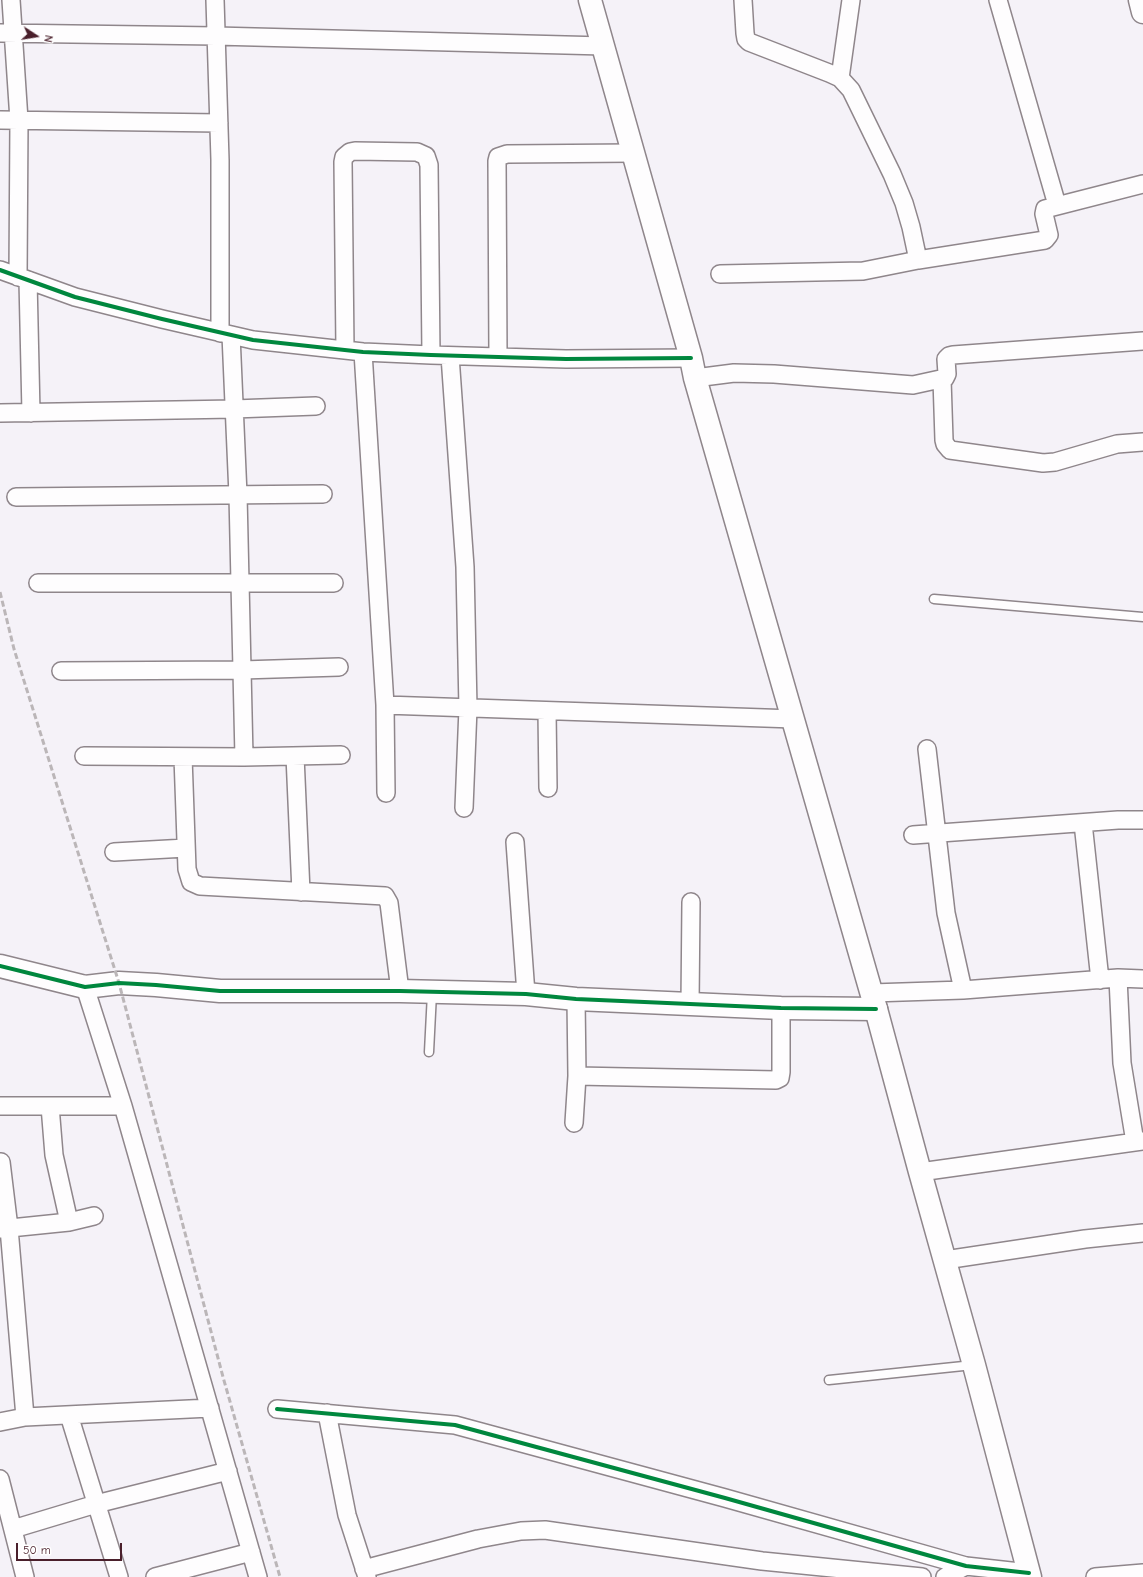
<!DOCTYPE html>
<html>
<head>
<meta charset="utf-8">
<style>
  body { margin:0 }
  #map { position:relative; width:1143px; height:1577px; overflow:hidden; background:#f5f2f8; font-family:"Comic Neue",sans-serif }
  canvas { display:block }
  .north { position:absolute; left:16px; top:16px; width:40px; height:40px; -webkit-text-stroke:3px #fff; paint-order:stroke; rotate:102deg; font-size:11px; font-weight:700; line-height:16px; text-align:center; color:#4a1f2b }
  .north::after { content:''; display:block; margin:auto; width:14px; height:18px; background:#4a1f2b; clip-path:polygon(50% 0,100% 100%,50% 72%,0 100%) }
  .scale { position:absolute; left:16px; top:1543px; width:106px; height:18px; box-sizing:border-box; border:2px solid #4a1f2b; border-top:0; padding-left:5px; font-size:12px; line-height:14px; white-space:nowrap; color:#4a1f2b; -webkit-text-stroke:3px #fff; paint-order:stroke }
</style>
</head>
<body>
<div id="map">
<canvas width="1143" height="1577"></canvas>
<div class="north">N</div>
<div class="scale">50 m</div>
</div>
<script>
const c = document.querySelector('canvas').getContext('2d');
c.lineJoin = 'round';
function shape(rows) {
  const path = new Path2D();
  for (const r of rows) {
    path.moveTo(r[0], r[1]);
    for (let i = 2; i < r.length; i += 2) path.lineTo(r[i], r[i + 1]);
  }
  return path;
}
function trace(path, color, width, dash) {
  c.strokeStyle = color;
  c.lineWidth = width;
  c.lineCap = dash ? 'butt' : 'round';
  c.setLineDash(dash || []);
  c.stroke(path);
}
const lane = shape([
  [934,599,1143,617],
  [429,1052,432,993],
  [829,1380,973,1365]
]);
const street = shape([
  [11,0,19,120,18,277],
  [215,0,220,160,220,333],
  [743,0,745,33,746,39,749,42,829,73,840,78,851,90,892,174,904,203,911,227,918,260],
  [998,0,1057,205],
  [0,33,216,36,604,46],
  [840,78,851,0],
  [0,120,219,123],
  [0,270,75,297,162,319,253,340,363,352,431,355,566,359,691,358],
  [720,274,863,271,918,260,1045,240,1049,235,1044,214,1045,209,1143,184],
  [28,280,31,413],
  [231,335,238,495,244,757],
  [345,350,343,162,344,157,350,152,355,151,417,152,426,156,429,165,431,355],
  [363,352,385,705,386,793],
  [450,356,465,567,468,708,464,808],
  [498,357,497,161,498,157,507,154,634,153],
  [695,378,734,373,774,374,913,385,945,378,947,374,946,359,949,356,953,355,1143,341],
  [942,379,944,440,945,444,950,450,1043,463,1055,462,1117,444,1143,442],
  [0,413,234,409,316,406],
  [16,497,323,494],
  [38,583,334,583],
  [61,671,242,670,339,667],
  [385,705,794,719],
  [547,711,548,788],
  [927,749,946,913,963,990],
  [84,756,244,757,341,755],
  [295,756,301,892],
  [183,757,187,869,191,882,200,886,385,896,389,903,400,991],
  [1083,823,1100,980],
  [913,835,1118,820,1143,820],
  [515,842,526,994],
  [114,852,186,848],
  [1118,978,1122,1063,1135,1142],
  [85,987,123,1106,258,1577],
  [872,993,963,990,1118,978,1143,979],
  [690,1004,691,902],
  [577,1076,776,1080,780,1078,781,1072,781,1008],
  [0,1106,123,1106],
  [50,1106,54,1155,69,1222],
  [574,1123,577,1076,576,999],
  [1,1162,9,1228,25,1417],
  [920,1172,1143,1141],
  [0,1229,69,1222,94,1216],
  [945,1260,1085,1239,1143,1233],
  [277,1409,455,1425,725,1498,966,1566,1029,1573],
  [327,1413,347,1515,367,1577],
  [69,1415,119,1577],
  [0,1422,25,1417,210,1408],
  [0,1479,25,1577],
  [13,1529,96,1504,228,1471],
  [364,1569,478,1539,521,1531,545,1530,762,1561,922,1577],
  [155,1577,251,1552],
  [945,1577,966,1566],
  [1095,1577,1143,1573]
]);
const secondary = shape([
  [1140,0,1143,12],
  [0,966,85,987,119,983,156,985,220,991,400,991,526,994,576,999,781,1008,876,1009]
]);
const primary = shape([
  [590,0,691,358,695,378,876,1009,920,1172,974,1365,1030,1577]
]);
const rail = shape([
  [0,592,14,649,119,983,223,1377,280,1577]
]);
const cycleway = shape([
  [0,270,75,297,162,319,253,340,363,352,431,355,566,359,691,358],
  [0,966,85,987,119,983,156,985,220,991,400,991,526,994,576,999,781,1008,876,1009],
  [277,1409,455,1425,725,1498,966,1566,1029,1573]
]);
trace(lane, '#8f868b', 11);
trace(street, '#8f868b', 20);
trace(secondary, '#8f868b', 25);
trace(primary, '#8f868b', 25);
trace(lane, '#fefdfe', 8);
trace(street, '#fefdfe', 17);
trace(secondary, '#fefdfe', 22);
trace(primary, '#fefdfe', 22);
trace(rail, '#bbb6b8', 3, [6, 3]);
trace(cycleway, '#00873e', 4);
</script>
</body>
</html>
